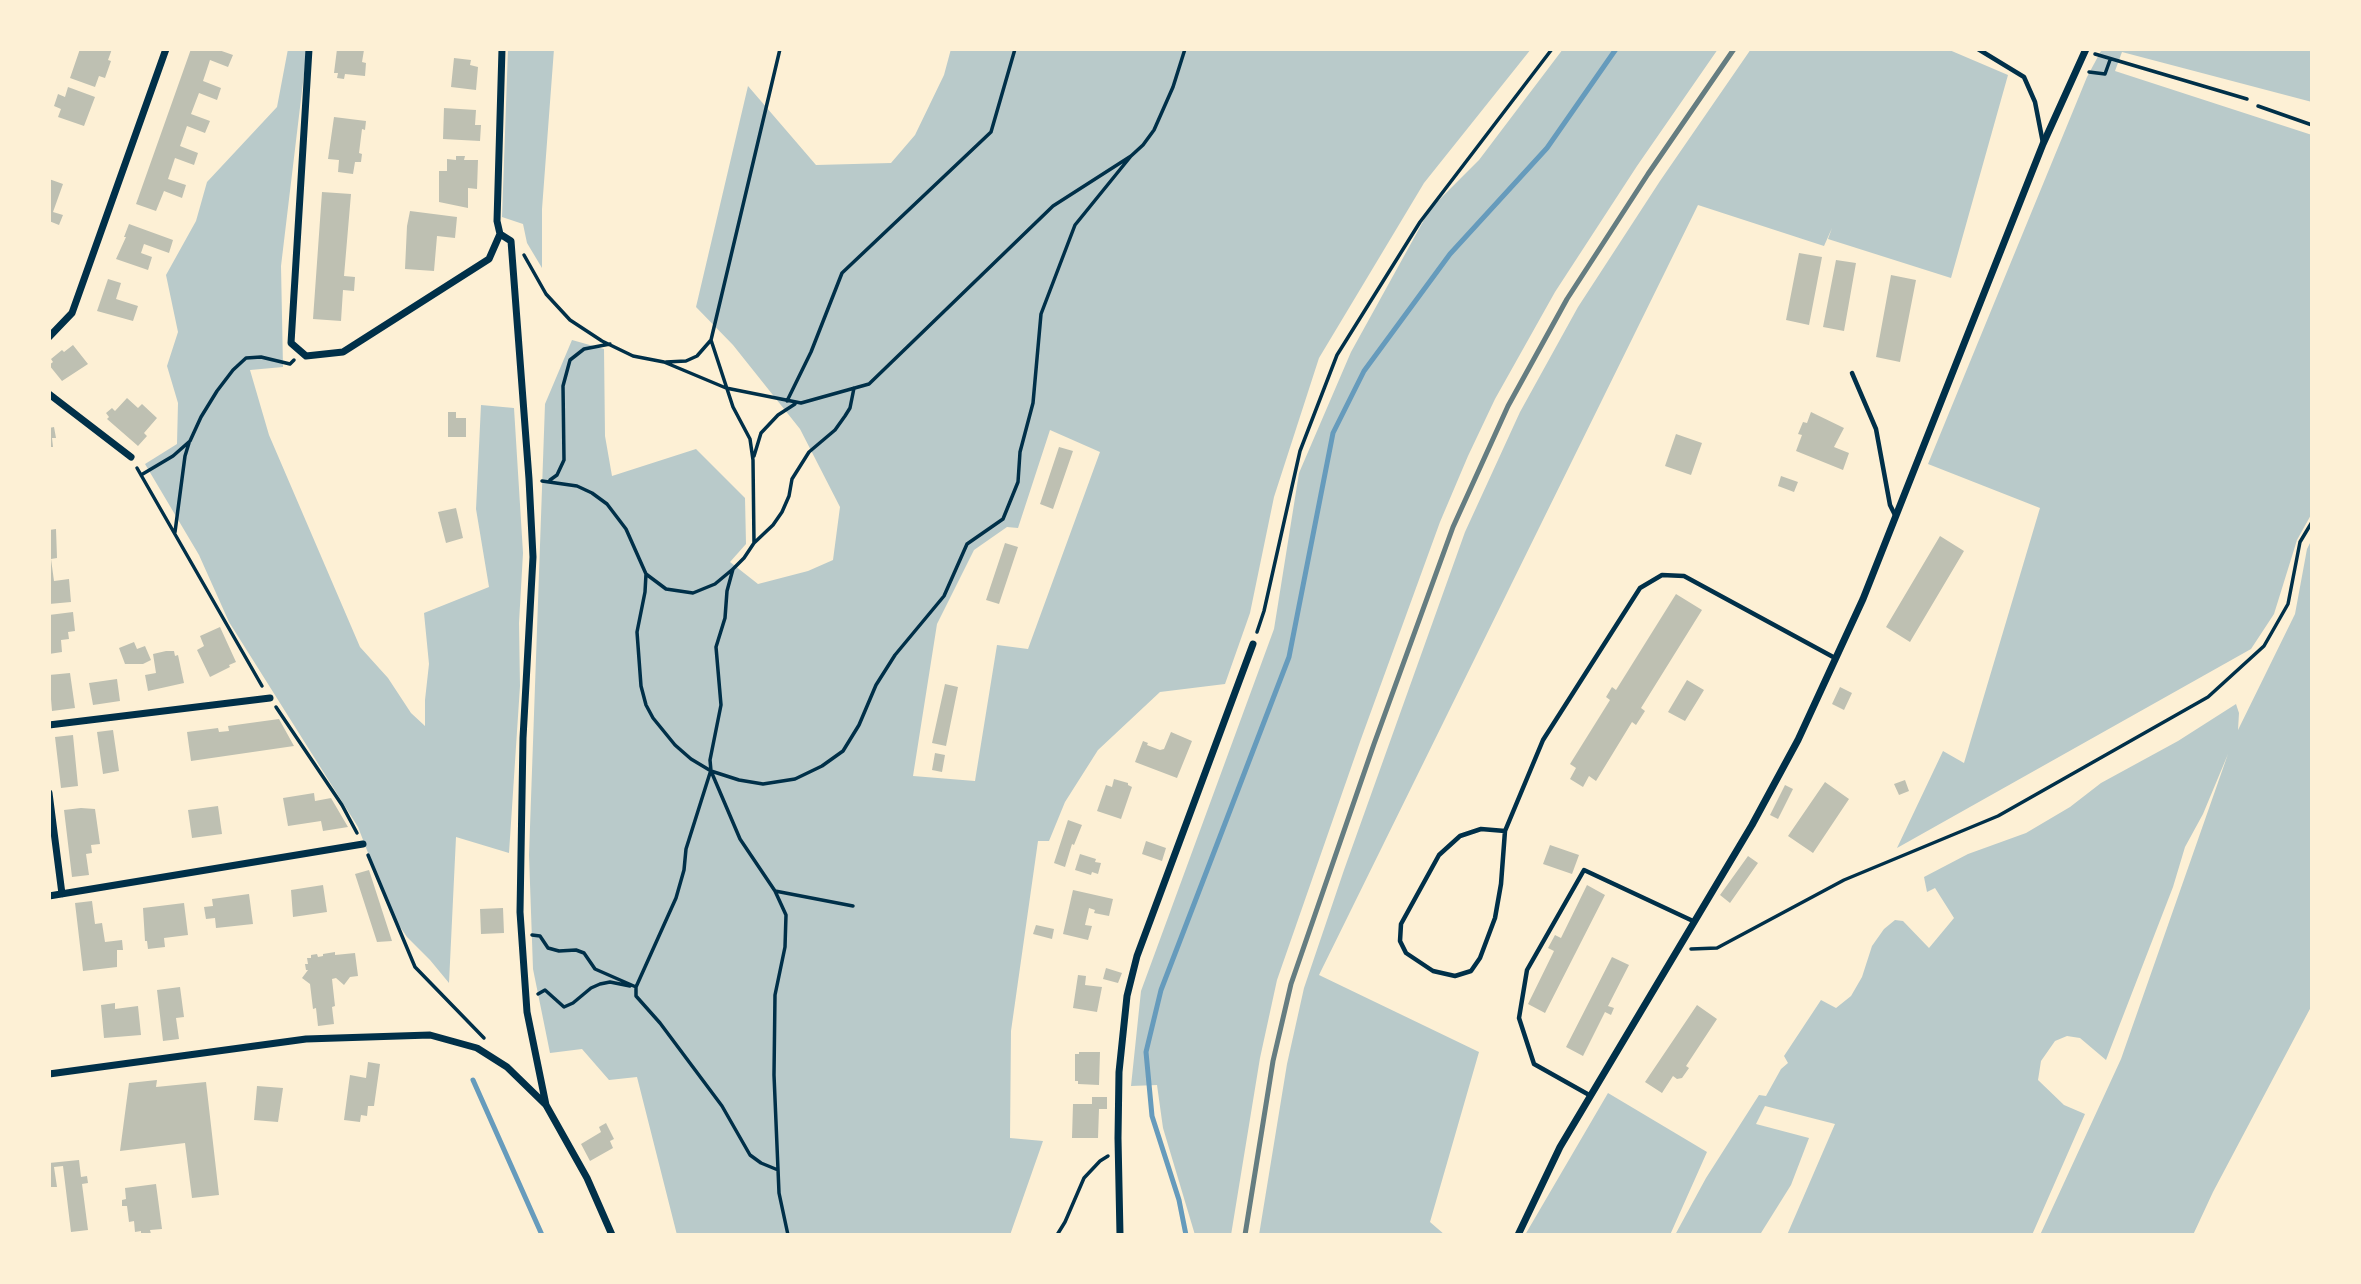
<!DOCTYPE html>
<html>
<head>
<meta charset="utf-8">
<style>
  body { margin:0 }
  #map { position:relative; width:2361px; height:1284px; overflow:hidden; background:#fdf0d5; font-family:"Public Sans",sans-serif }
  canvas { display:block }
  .frame { position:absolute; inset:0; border:51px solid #fdf0d5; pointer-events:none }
</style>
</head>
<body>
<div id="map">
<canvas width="2361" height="1284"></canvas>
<div class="frame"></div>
</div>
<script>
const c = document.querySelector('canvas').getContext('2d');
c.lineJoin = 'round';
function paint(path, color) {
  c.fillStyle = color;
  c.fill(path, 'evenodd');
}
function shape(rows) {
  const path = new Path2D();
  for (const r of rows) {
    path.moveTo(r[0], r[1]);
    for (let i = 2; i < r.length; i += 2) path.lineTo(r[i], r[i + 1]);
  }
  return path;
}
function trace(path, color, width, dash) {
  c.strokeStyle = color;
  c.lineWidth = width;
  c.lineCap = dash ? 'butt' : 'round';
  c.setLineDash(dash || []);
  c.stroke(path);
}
const green = shape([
  [288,49,307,49,281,266,283,367,250,370,269,435,360,647,388,678,411,713,425,726,425,700,429,664,424,613,489,587,476,509,481,405,514,408,523,553,519,623,520,686,509,853,456,837,449,983,430,960,407,937,392,915,358,827,229,622,199,555,145,464,177,444,178,403,167,366,178,332,166,275,196,221,207,182,277,107],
  [508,49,554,49,542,209,542,268,527,243,523,224,502,217],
  [951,49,1531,49,1424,183,1319,358,1274,497,1250,613,1225,684,1160,692,1098,750,1065,802,1049,841,1038,841,1011,1031,1010,1138,1043,1141,1010,1235,677,1235,637,1077,609,1080,582,1049,550,1053,533,969,529,855,545,404,572,340,604,349,605,436,612,476,696,449,745,498,746,544,730,562,758,584,808,571,833,560,840,507,800,429,733,345,696,307,748,86,816,165,891,163,915,135,944,75],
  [1050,430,1100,452,1028,649,997,645,975,781,913,776,937,624,974,550,1007,527,1018,528],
  [1563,49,1718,49,1637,166,1555,292,1495,399,1468,456,1440,522,1361,739,1277,980,1260,1058,1231,1235,1195,1235,1163,1128,1157,1085,1131,1086,1141,991,1274,629,1299,473,1351,352,1430,209,1479,160],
  [1751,49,1947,49,2008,75,1951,278,1828,239,1832,228,1824,246,1698,205,1319,975,1479,1052,1430,1222,1445,1235,1259,1235,1287,1064,1304,988,1344,870,1465,532,1520,412,1578,307,1660,181],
  [2102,49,2312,49,2312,102,2122,52,2115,71,2312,135,2312,513,2297,540,2274,614,2251,649,1897,848,1943,751,1964,763,2040,508,1928,464,2087,77],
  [2312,539,2312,1005,2213,1192,2193,1235,2040,1235,2121,1059,2228,754,2203,814,2185,847,2173,887,2106,1060,2080,1038,2067,1036,2055,1041,2041,1061,2038,1080,2064,1105,2085,1114,2032,1235,1787,1235,1835,1124,1765,1106,1756,1124,1809,1138,1791,1185,1761,1233,1675,1235,1706,1178,1759,1095,1766,1096,1781,1069,1788,1063,1784,1056,1821,1000,1836,1008,1851,996,1862,977,1872,946,1884,929,1895,920,1903,921,1929,948,1954,918,1935,888,1927,892,1924,877,1968,854,2026,833,2070,807,2101,783,2178,741,2236,704,2239,713,2238,730,2295,614,2307,549],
  [1608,1093,1707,1152,1670,1235,1525,1235]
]);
const stream = shape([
  [473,1080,542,1235],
  [1186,1235,1179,1200,1152,1116,1146,1052,1161,990,1289,657,1333,433,1364,371,1450,254,1547,148,1616,49]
]);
const building = shape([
  [80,49,112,49,108,60,111,61,105,78,99,76,95,87,70,78],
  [191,49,216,49,233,55,228,67,210,60,203,81,221,88,217,100,199,93,191,114,210,121,205,133,187,126,180,146,198,153,194,165,175,158,168,179,186,185,182,198,164,191,156,211,136,204],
  [337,49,364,50,362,62,366,63,365,76,345,74,344,79,337,78,338,73,334,73],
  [454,58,471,60,470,65,478,67,476,90,451,87],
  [68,87,95,97,84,126,58,117,61,109,54,106,58,94,65,97],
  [444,108,476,110,475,125,481,125,480,141,443,139],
  [334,117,366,121,365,130,362,129,359,153,362,154,361,162,355,162,353,174,338,172,339,160,328,159],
  [456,156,465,156,464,160,478,160,477,189,468,188,468,208,439,202,439,171,447,171,447,159,456,160],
  [49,179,63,184,53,212,63,215,59,225,49,221],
  [322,192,351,194,344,276,355,277,354,291,343,290,341,321,313,319],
  [410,211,457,217,455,238,437,236,434,271,405,269,407,226],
  [129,224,173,240,169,253,144,244,141,253,152,257,148,270,116,259,126,237,124,237],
  [1799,253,1822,257,1809,325,1786,320],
  [1836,260,1856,263,1844,331,1823,327],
  [1891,275,1916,280,1900,362,1876,357],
  [108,279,121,283,116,299,138,306,133,321,97,311],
  [73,345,88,364,62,381,49,365,53,362,51,359,62,350,64,352],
  [127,398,138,408,142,404,157,418,144,433,147,436,138,446,107,419,109,417,106,413,112,408,115,411],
  [448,412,456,412,456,418,466,418,466,437,448,437],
  [1811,412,1844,428,1834,447,1849,453,1843,470,1796,451,1802,435,1798,434,1803,422,1807,423],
  [54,427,56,438,52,438,53,447,49,447,49,428],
  [1676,434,1702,443,1691,475,1665,466],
  [1059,447,1073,451,1053,509,1040,504],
  [1781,476,1798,482,1794,492,1778,486],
  [456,508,463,538,446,543,438,512],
  [56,529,57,558,51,559,54,581,69,579,71,602,49,604,49,530],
  [1940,536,1964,551,1910,642,1886,627],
  [1005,543,1018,547,999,604,986,600],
  [1676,594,1702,610,1641,708,1645,711,1636,725,1632,722,1596,781,1589,776,1583,787,1570,779,1576,768,1570,764,1610,700,1606,697,1612,687,1616,690],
  [73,612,75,631,68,632,69,639,61,640,62,652,49,654,49,615],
  [220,627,236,662,229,665,230,667,210,677,197,650,204,646,200,636],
  [134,642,137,649,145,646,151,660,143,664,125,664,119,648],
  [166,651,174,651,175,656,178,655,184,683,148,691,145,675,156,673,153,654],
  [70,673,75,708,52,711,49,675],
  [117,679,120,701,93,705,89,683],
  [1687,680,1704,690,1685,721,1668,712],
  [945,684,958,687,946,746,932,743],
  [1840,687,1852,693,1844,710,1832,704],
  [279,719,294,746,191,761,187,732,218,728,219,732,229,731,228,726],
  [113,730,119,771,103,774,97,732],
  [1171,732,1192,741,1177,778,1135,762,1143,741,1148,743,1147,745,1160,750,1164,749],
  [73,735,78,786,61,788,55,737],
  [935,753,945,755,942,772,932,770],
  [1114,779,1128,783,1128,785,1132,787,1121,819,1097,811,1106,785,1112,787],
  [1905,780,1909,791,1899,795,1894,784],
  [1825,782,1849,799,1813,853,1788,836],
  [1785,785,1793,789,1778,819,1770,815],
  [314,793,315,801,331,798,348,827,323,831,321,821,288,826,283,798],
  [218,806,222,834,192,838,188,810],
  [81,808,95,809,100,844,91,845,92,853,86,854,89,875,72,877,64,810],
  [1068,820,1082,825,1074,845,1072,844,1065,867,1054,863],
  [1146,841,1166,848,1162,861,1142,854],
  [1550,845,1579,855,1572,874,1543,864],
  [1080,854,1096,859,1095,862,1101,863,1098,874,1092,872,1091,875,1075,870],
  [1748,856,1758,863,1730,903,1720,895],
  [369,870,392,941,377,942,355,874],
  [323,885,327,912,293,917,291,890],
  [1587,885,1605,895,1545,1013,1528,1004,1554,951,1548,948,1555,935,1561,938],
  [1073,890,1113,899,1109,916,1094,913,1095,910,1089,908,1085,925,1092,926,1088,940,1063,934],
  [249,894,253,924,216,928,215,918,206,919,204,907,213,906,212,899],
  [92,901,95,924,102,923,105,942,122,940,123,950,117,950,117,967,83,971,75,903],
  [184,903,188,935,164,938,165,947,148,949,147,941,145,941,143,908],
  [503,908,504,933,481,934,480,909],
  [1036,925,1054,929,1052,939,1033,934],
  [335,952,335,955,355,953,358,976,350,977,344,985,336,978,332,979,335,1006,332,1007,334,1024,318,1026,316,1008,313,1009,310,984,302,978,308,970,306,970,305,964,308,964,307,958,311,958,311,955,317,954,318,957,323,956,323,954],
  [1612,957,1629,965,1608,1006,1614,1008,1611,1015,1605,1012,1583,1056,1566,1047],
  [1106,968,1122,973,1118,983,1103,979],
  [1078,975,1086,976,1085,985,1102,987,1097,1012,1073,1008],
  [180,987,184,1017,176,1018,179,1039,163,1041,157,990],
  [115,1003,115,1009,138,1006,141,1035,104,1038,101,1005],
  [1697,1005,1717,1019,1686,1066,1689,1068,1682,1078,1677,1079,1673,1076,1662,1093,1645,1082],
  [1079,1052,1100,1052,1099,1085,1078,1084,1078,1081,1075,1081,1075,1054,1079,1054],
  [368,1062,380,1064,374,1106,368,1106,367,1116,361,1115,360,1122,344,1120,350,1075,366,1078],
  [157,1080,156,1087,206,1082,219,1195,192,1198,185,1143,120,1151,129,1083],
  [257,1086,283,1088,278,1122,254,1120],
  [1092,1097,1107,1097,1107,1109,1099,1109,1098,1138,1072,1138,1073,1104,1092,1104],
  [606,1123,614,1139,610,1141,613,1148,590,1161,581,1144,601,1132,599,1127],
  [79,1160,81,1177,87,1176,88,1183,82,1184,88,1230,71,1232,63,1166,54,1167,57,1187,50,1187,49,1163],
  [156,1184,162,1229,150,1230,151,1234,141,1235,141,1231,135,1232,134,1221,129,1222,127,1206,122,1206,122,1200,126,1199,125,1188]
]);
const path = shape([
  [2095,54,2247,99],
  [2089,72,2105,74,2110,60],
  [2258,106,2312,125],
  [524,255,546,294,570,320,602,341,633,356,664,362,726,388,801,403,869,384,1053,206,1131,156,1143,145,1154,130,1173,87,1185,49],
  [666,362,686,361,697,356,711,340],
  [787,401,811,352,842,273,991,132,1015,49],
  [754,456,761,433,778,415,795,404],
  [137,468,262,686],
  [141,475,173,456,190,441,201,417,217,391,233,370,246,358,261,357,290,364,294,360],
  [550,480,557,475,564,460,563,386,570,360,584,349,610,344],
  [542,481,577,486,592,493,607,504,626,529,646,574,645,592,637,632,641,686,646,705,653,718,675,745,691,759,711,771,739,780,763,784,795,779,822,766,843,751,859,725,876,685,895,655,944,596,967,544,1003,519,1018,482,1020,452,1033,403,1041,314,1075,225,1131,156],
  [175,532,185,456,189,443],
  [754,543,773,525,782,512,789,496,792,479,809,452,835,430,845,416,850,408,854,388],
  [733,569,727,591,725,618,716,647,721,705,710,760,711,771,740,839,775,891,786,915,785,947,775,995,774,1075,779,1193,788,1235],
  [646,574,666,589,693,593,715,584,733,569,744,558,754,543,753,460,750,439,733,407,711,340,780,49],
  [1257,632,1264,611,1300,451,1337,355,1420,222,1552,49],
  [276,707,342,805,357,833],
  [710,773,686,849,684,870,676,898,636,987,636,996,660,1023,722,1106,750,1155,761,1163,778,1170],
  [368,855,415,967,484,1038],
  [775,891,853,906],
  [532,935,540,936,548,948,559,951,576,950,584,953,595,969,636,987],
  [1691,949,1717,948,1844,880,1998,816,2208,697,2264,646,2288,604,2300,542,2312,522],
  [538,994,545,990,564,1007,573,1003,591,988,600,984,610,982,630,986],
  [1057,1235,1065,1222,1084,1178,1100,1161,1108,1156]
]);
const service = shape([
  [1978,49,2024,77,2035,102,2043,143],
  [1852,373,1876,429,1890,505,1895,515],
  [1505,831,1481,829,1460,836,1439,855,1401,924,1400,941,1406,953,1433,971,1455,976,1471,971,1480,958,1495,918,1501,884,1505,831,1543,740,1640,588,1662,575,1684,576,1835,658],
  [1591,1096,1534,1064,1519,1018,1527,970,1584,870,1693,921]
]);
const minor = shape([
  [309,49,291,343,306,356,343,352,489,259,500,234,497,221,502,49],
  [500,234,511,241,529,479,533,557,523,738,520,912,527,1012,546,1105],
  [49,337,72,313,166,49],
  [49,394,131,457],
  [49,725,270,698],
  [49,793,62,894],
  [49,896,363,844],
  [49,1074,306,1039,430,1035,477,1048,507,1067,546,1105,587,1178,612,1235],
  [1120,1235,1118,1138,1119,1072,1127,996,1137,956,1253,644],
  [1518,1235,1560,1147,1752,825,1798,740,1863,599,2043,144,2086,49]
]);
const rail = shape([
  [1245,1235,1273,1061,1291,984,1374,744,1453,527,1508,406,1567,299,1648,174,1734,49]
]);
paint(green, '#b9caca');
trace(stream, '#669bbc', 5);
paint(building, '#bec0b2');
trace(path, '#003049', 3.5);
trace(service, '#003049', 4.5);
trace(minor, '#003049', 7);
trace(rail, '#657d81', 5);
</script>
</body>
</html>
